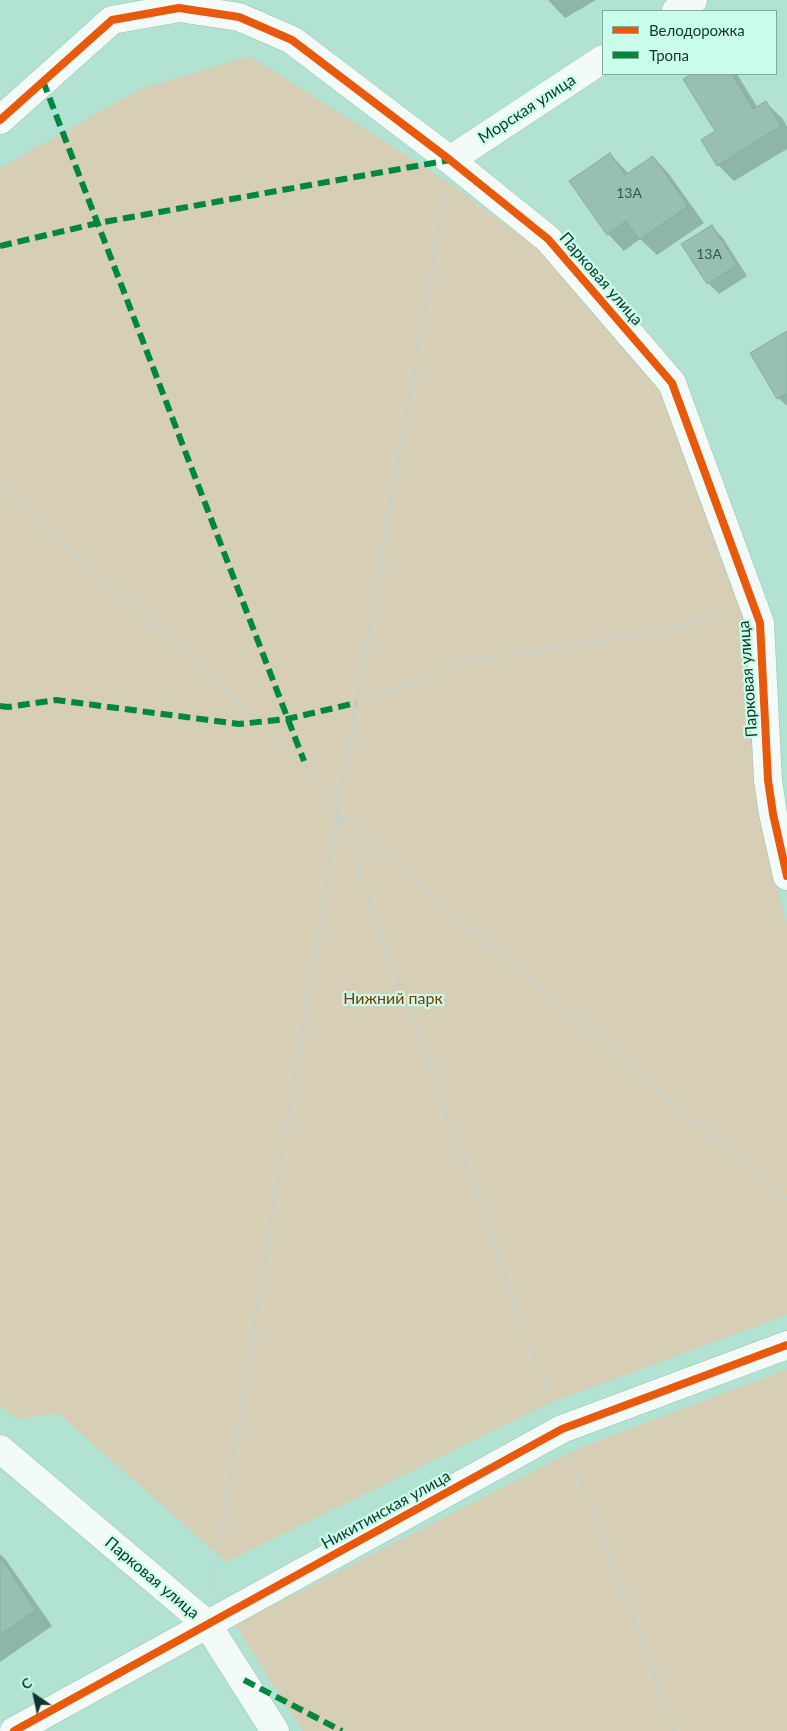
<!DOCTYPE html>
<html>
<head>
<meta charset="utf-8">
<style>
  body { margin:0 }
  #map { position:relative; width:787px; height:1731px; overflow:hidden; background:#b2e3d2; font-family:Lato,sans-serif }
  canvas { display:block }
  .legend { position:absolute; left:602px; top:10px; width:175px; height:65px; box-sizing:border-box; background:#c9fce9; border:1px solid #7fad9d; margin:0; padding:6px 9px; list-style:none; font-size:15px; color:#10362b }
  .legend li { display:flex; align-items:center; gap:10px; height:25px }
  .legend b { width:25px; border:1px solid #7fad9d }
  .north { position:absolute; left:10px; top:1671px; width:50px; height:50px; -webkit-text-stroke:4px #c9fce9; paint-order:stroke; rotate:326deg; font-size:14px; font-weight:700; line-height:20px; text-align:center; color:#10362b }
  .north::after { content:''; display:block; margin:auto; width:18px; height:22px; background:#10362b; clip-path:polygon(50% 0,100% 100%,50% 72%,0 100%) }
</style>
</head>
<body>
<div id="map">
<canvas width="787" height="1731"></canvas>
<ul class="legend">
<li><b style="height:6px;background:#e8590c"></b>Велодорожка</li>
<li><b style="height:6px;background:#00873e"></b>Тропа</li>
</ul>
<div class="north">С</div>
</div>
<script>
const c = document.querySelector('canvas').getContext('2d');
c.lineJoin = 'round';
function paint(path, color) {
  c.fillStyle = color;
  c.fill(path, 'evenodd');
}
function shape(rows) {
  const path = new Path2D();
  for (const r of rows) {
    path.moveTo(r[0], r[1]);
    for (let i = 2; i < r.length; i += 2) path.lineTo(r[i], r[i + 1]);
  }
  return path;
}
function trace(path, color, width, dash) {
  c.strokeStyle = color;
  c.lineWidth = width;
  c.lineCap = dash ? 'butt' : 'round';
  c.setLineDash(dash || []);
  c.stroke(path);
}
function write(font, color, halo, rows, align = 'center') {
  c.font = font + ' Lato,sans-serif';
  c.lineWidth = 4.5;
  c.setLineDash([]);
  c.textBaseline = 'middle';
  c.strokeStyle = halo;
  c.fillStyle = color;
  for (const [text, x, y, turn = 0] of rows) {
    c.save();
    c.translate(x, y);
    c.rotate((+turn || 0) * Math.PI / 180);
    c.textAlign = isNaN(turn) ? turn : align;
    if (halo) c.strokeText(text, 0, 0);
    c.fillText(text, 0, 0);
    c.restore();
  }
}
const green = shape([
  [250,56,448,182,537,248,667,400,748,614,761,820,787,926,787,1315,552,1402,226,1562,58,1413,16,1419,0,1405,0,168,140,89],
  [787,1369,787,1731,303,1731,235,1625,577,1449]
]);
const shadow = shape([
  [548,0,596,0,565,18],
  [695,74,737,74,758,108,766,103,783,119,787,127,787,149,734,181,718,165,717,132,685,80],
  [610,154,629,174,653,157,669,174,704,223,657,255,640,239,624,251,608,234],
  [711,226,723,238,747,276,719,294,708,283],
  [787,332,787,406,778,398],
  [0,1554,6,1560,52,1626,0,1662]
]);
const building = shape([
  [692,74,732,74,753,109,766,101,781,126,717,166,701,140,715,131,683,79,692,74],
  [610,153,625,175,653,156,688,206,639,240,626,221,607,235,569,181,610,153],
  [712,225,737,265,707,284,681,244,712,225],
  [787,331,787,393,777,399,750,353,787,331],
  [0,1557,36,1610,0,1635,0,1557]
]);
const path = shape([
  [0,487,304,761,337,812,551,1402],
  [356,703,470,660,536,652,683,626,701,619,725,607],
  [337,813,787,1202],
  [572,1457,675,1731],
  [212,1589,337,812,445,192]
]);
const minor = shape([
  [676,11,693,0],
  [0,120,112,20,179,8,239,17,292,40,450,160,548,239,672,383,760,623,768,780,773,814,787,876],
  [450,160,603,59],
  [0,1449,207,1624,275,1731],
  [14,1731,562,1429,787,1345]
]);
const quiet = shape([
  [43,81,304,761],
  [0,246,98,223,450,160],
  [0,706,8,707,56,700,239,724,287,719,356,703],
  [244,1680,342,1731]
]);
const cycleway = shape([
  [0,120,112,20,179,8,239,17,292,40,450,160,548,239,672,383,760,623,768,780,773,814,787,876],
  [14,1731,562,1429,787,1345]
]);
const numberNames = [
  ["13А",629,193],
  ["13А",709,254]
];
const streetNames = [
  ["Морская улица",527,109,-33],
  ["Парковая улица",601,279,49],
  ["Парковая улица",748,679,-94],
  ["Никитинская улица",386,1510,-29],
  ["Парковая улица",152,1578,40]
];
const parkNames = [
  ["Нижний парк",393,999]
];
paint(green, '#d6ceb5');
paint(shadow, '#0003');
paint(building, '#99bfb3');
trace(building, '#85ad9f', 1);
trace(minor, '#98beb1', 29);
trace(path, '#c2d2cd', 3, [2.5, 2.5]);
trace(minor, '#f3fbf8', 28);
trace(quiet, '#00873e', 6, [12, 6]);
trace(cycleway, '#e8590c', 8);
write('14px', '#32584d', null, numberNames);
write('16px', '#10362b', '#c9fce9', streetNames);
write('16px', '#7f3800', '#c9fce9', parkNames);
</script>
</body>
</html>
